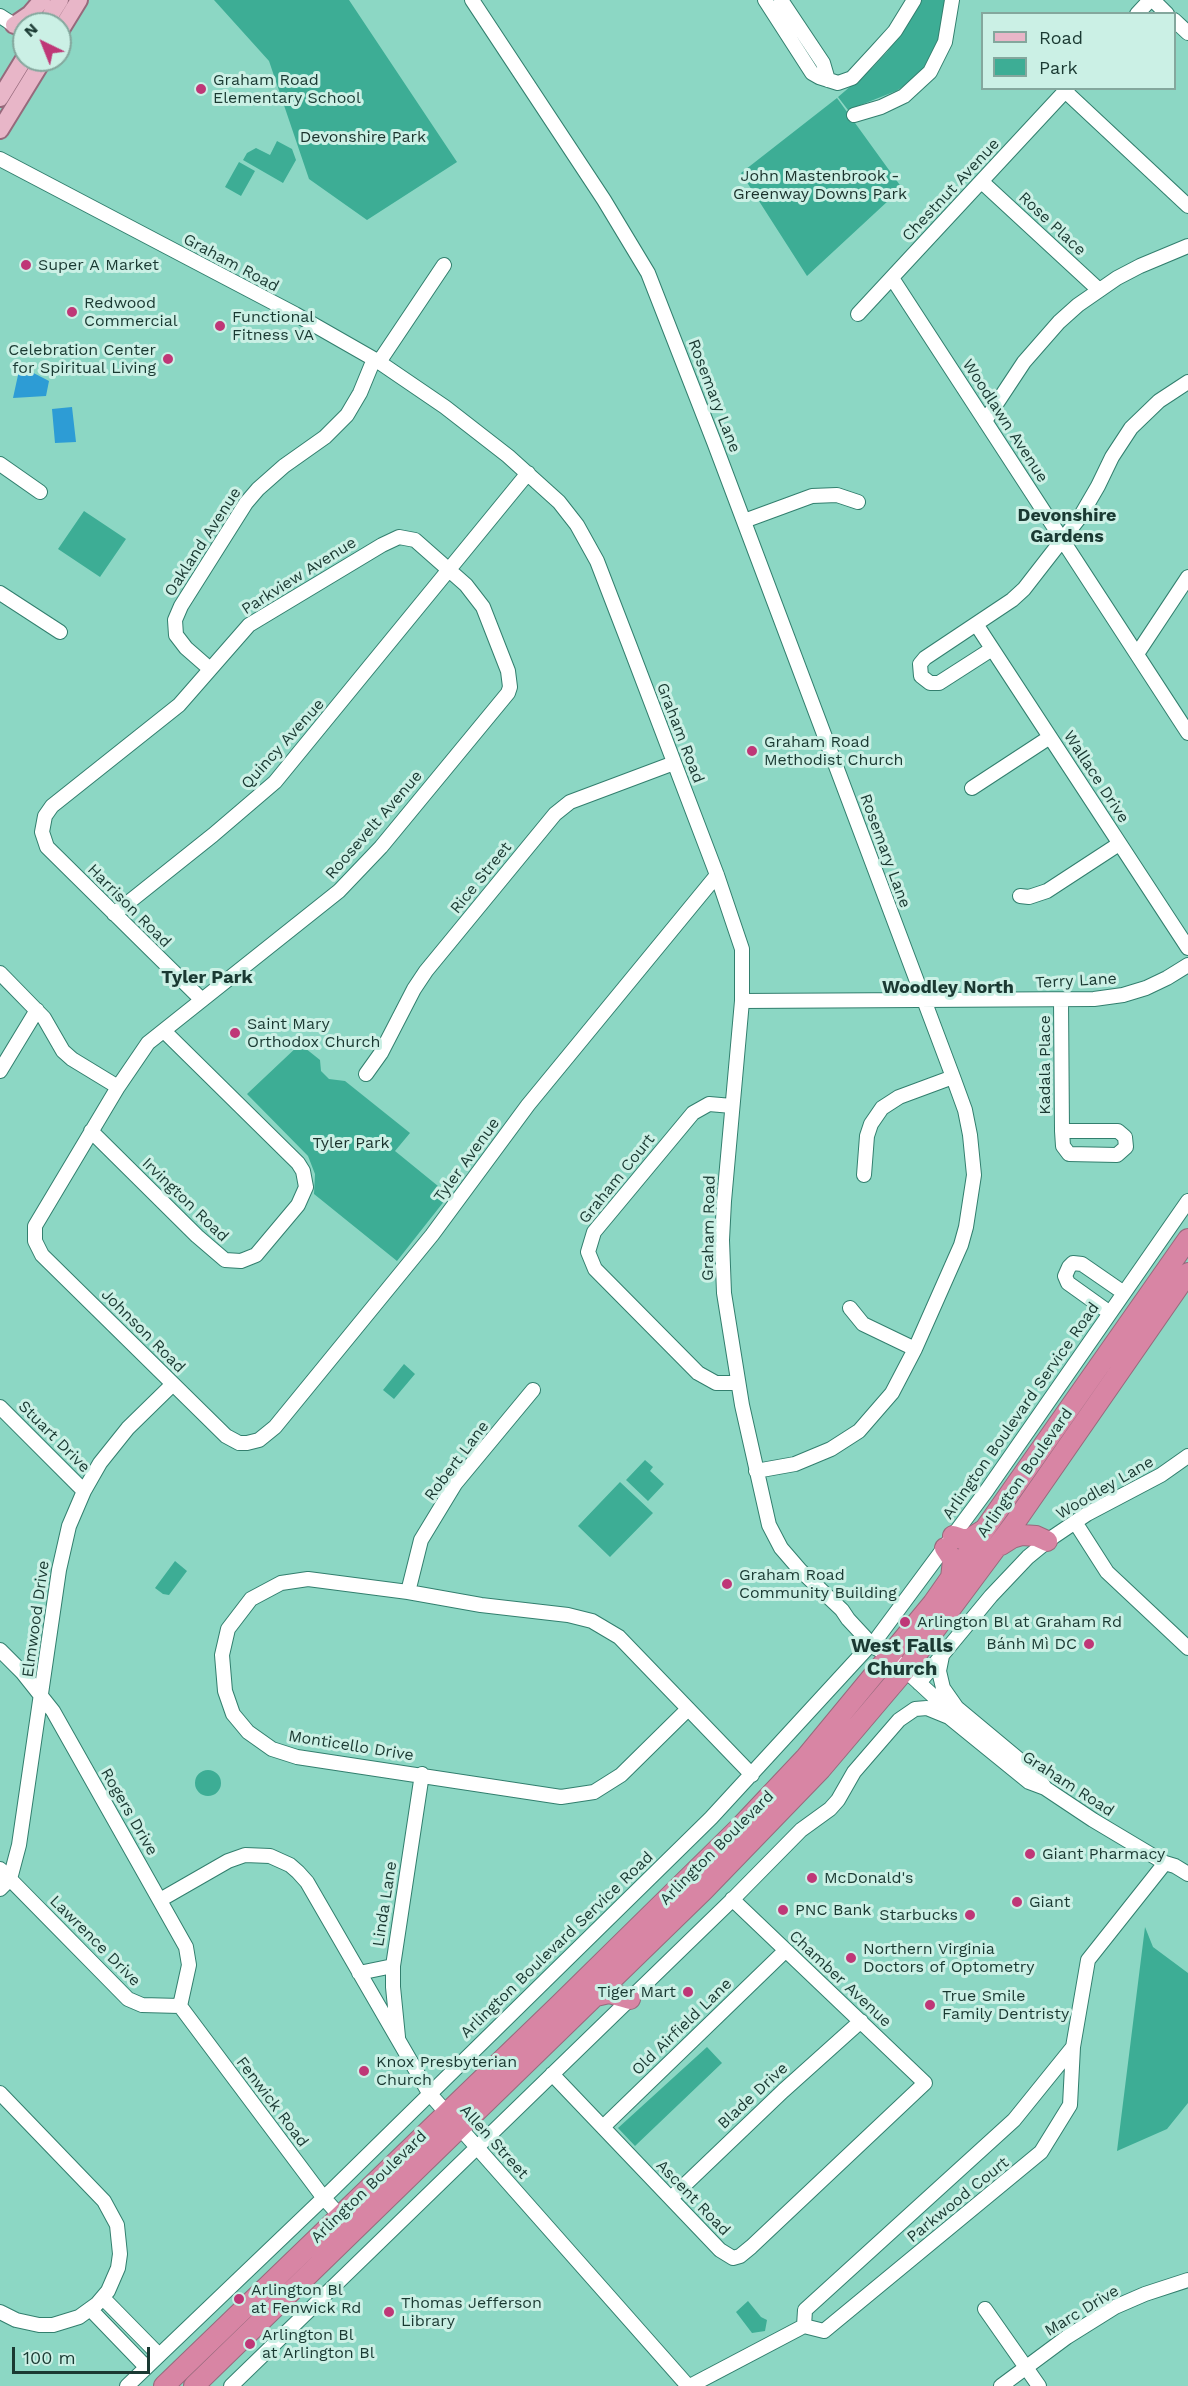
<!DOCTYPE html>
<html>
<head>
<meta charset="utf-8">
<style>
  body { margin:0 }
  #map { position:relative; width:1188px; height:2386px; overflow:hidden; background:#8cd7c4; font-family:"Work Sans",sans-serif }
  canvas { display:block }
  .legend { position:absolute; left:981px; top:12px; width:195px; height:78px; box-sizing:border-box; background:#cbf0e5; border:2px solid #84a79d; margin:0; padding:8px 10px; list-style:none; font-size:18px; color:#1a3932 }
  .legend li { display:flex; align-items:center; gap:12px; height:30px }
  .legend b { width:30px; border:2px solid #84a79d }
  .north { position:absolute; left:12px; top:12px; width:60px; height:60px; box-sizing:border-box; background:#cbf0e5; border:2px solid #84a79d; border-radius:50%; rotate:317deg; font-size:16px; font-weight:700; line-height:24px; text-align:center; color:#1a3932 }
  .north::after { content:''; display:block; margin:auto; width:21px; height:27px; background:#bf3777; clip-path:polygon(50% 0,100% 100%,50% 72%,0 100%) }
  .scale { position:absolute; left:12px; top:2347px; width:138px; height:27px; box-sizing:border-box; border:3px solid #1a3932; border-top:0; padding-left:8px; font-size:18px; line-height:21px; white-space:nowrap; color:#1a3932; -webkit-text-stroke:4px #cbf0e5; paint-order:stroke }
</style>
</head>
<body>
<div id="map">
<canvas width="1188" height="2386"></canvas>
<ul class="legend">
<li><b style="height:8px;background:#e8b6c8"></b>Road</li>
<li><b style="height:16px;background:#3dad95"></b>Park</li>
</ul>
<div class="north">N</div>
<div class="scale">100 m</div>
</div>
<script>
const c = document.querySelector('canvas').getContext('2d');
c.lineJoin = 'round';
function paint(path, color) {
  c.fillStyle = color;
  c.fill(path, 'evenodd');
}
function shape(rows) {
  const path = new Path2D();
  for (const r of rows) {
    if (r.length === 3) {
      path.moveTo(r[0] + r[2], r[1]);
      path.arc(r[0], r[1], r[2], 0, 2 * Math.PI);
      continue;
    }
    path.moveTo(r[0], r[1]);
    for (let i = 2; i < r.length; i += 2) path.lineTo(r[i], r[i + 1]);
  }
  return path;
}
function trace(path, color, width, dash) {
  c.strokeStyle = color;
  c.lineWidth = width;
  c.lineCap = dash ? 'butt' : 'round';
  c.setLineDash(dash || []);
  c.stroke(path);
}
function write(font, color, halo, rows, align = 'center') {
  c.font = font + ' "Work Sans",sans-serif';
  c.lineWidth = 6;
  c.setLineDash([]);
  c.textBaseline = 'middle';
  c.strokeStyle = halo;
  c.fillStyle = color;
  for (const [text, x, y, turn = 0] of rows) {
    c.save();
    c.translate(x, y);
    c.rotate((+turn || 0) * Math.PI / 180);
    c.textAlign = isNaN(turn) ? turn : align;
    if (halo) c.strokeText(text, 0, 0);
    c.fillText(text, 0, 0);
    c.restore();
  }
}
const green = shape([
  [214,0,349,0,457,162,367,220,309,179,269,61],
  [919,0,947,0,938,44,926,65,909,83,896,91,848,110,838,97,873,67,887,52,896,40],
  [837,98,902,188,807,276,741,173],
  [277,141,292,149,296,160,283,183,243,160,247,153,256,148,270,155],
  [239,162,255,171,241,196,225,187],
  [84,511,126,539,100,577,58,549],
  [300,1044,320,1060,321,1071,329,1079,345,1081,410,1133,395,1151,449,1195,397,1261,314,1194,315,1174,308,1156,247,1094],
  [404,1364,415,1374,394,1399,383,1390],
  [645,1460,653,1467,650,1471,664,1484,648,1501,626,1480],
  [620,1482,653,1513,610,1557,578,1526],
  [175,1561,187,1571,169,1595,163,1594,155,1588],
  [208,1783,13],
  [1145,1927,1153,1947,1188,1973,1188,2103,1167,2129,1117,2151],
  [707,2047,722,2063,635,2146,618,2128],
  [748,2301,761,2317,767,2320,765,2331,752,2333,736,2312]
]);
const water = shape([
  [20,366,49,381,46,396,13,398],
  [72,407,76,442,55,443,52,409]
]);
const minor = shape([
  [472,0,604,200,648,273,714,442,953,1077,965,1110,970,1135,974,1175,966,1227,961,1245,915,1349,892,1393,859,1431,831,1449,795,1464,756,1471],
  [765,0,812,73,819,77,838,83,852,78,876,52,895,31,914,0],
  [781,0,823,63,828,80],
  [1153,0,1167,14],
  [1137,14,1150,0],
  [0,16,14,25],
  [1174,20,1188,33],
  [1065,91,1188,206],
  [854,115,881,107,904,96,930,72,945,42,952,0],
  [0,159,295,314,379,362,445,407,508,456,559,502,577,525,597,561,629,644,717,875,742,949,742,1001,724,1201,722,1240,724,1293,742,1405,769,1525,781,1548,800,1570,842,1610,848,1619,874,1647,890,1656,943,1705,949,1717,1029,1782,1045,1788,1093,1820,1165,1863,1175,1866,1188,1874],
  [982,182,1099,290],
  [892,278,1188,733],
  [858,314,1068,88],
  [379,362,444,265],
  [985,421,1024,362,1059,322,1078,305,1117,278,1140,266,1188,246],
  [0,464,40,492],
  [744,521,812,496,837,495,858,502],
  [0,593,60,632],
  [976,624,1188,948],
  [992,649,939,683,930,683,921,676,920,664,925,658,1012,600,1024,589,1080,517,1098,486,1112,457,1131,428,1159,401,1188,382],
  [1137,654,1188,577],
  [210,669,186,648,176,635,175,620,181,606,246,503,258,489,284,466,325,437,347,415,360,393,374,359],
  [972,788,1050,737],
  [1020,896,1029,897,1047,891,1119,844],
  [114,914,213,835,275,782,528,473],
  [0,973,44,1018,63,1051,72,1059,118,1087],
  [202,1000,47,847,42,832,45,816,52,806,179,705,249,625,382,545,399,537,415,540,466,585,483,607,508,671,510,687,508,693,381,847,339,891,148,1043,118,1087,35,1226,35,1241,42,1255,226,1436,239,1443,247,1443,259,1440,275,1427,432,1235,528,1105,717,875],
  [1061,1000,1062,1131],
  [742,1001,1094,999,1123,995,1146,988,1167,978,1188,965],
  [0,1071,37,1010],
  [366,1074,381,1053,414,989,426,971,555,814,570,802,674,763],
  [732,1106,709,1104,693,1113,594,1232,588,1252,595,1269,698,1373,716,1383,738,1383],
  [91,1131,197,1236,225,1260,241,1261,256,1255,298,1205,306,1187,303,1171,298,1163,164,1031],
  [1062,1131,1118,1131,1125,1137,1126,1147,1117,1155,1069,1154,1063,1146,1062,1131],
  [864,1175,867,1136,871,1124,882,1108,899,1097,953,1077],
  [850,1308,863,1324,915,1349],
  [1110,1313,1068,1283,1065,1276,1069,1267,1073,1263,1082,1264,1124,1293],
  [0,1407,84,1491],
  [1075,1522,1107,1572,1188,1648],
  [408,1592,421,1540,455,1484,533,1390],
  [878,1637,987,1490,1188,1201],
  [0,1650,22,1672,53,1711,186,1947,189,1965,180,2006],
  [942,1656,939,1671,943,1688,957,1708,1035,1773,1045,1788],
  [919,1683,991,1596,1028,1557,1050,1539,1087,1514,1161,1475,1188,1456],
  [688,1709,621,1775,594,1792,561,1797,297,1757,272,1749,248,1732,233,1714,225,1691,222,1655,228,1629,251,1599,281,1583,308,1579,408,1592,481,1605,568,1615,592,1621,619,1637,752,1775],
  [0,1869,128,1999,142,2005,180,2006],
  [0,1889,10,1879,19,1845,59,1570,69,1526,84,1491,100,1463,128,1428,173,1384],
  [160,1900,228,1861,245,1855,270,1856,290,1865,298,1872,307,1882,429,2093,688,2386],
  [359,1973,393,1966],
  [180,2006,323,2197,340,2216],
  [398,2037,393,1987,393,1966,422,1774],
  [552,2074,720,2250,733,2258,740,2256,751,2247,925,2083,732,1899],
  [0,2093,104,2201,117,2225,120,2254,118,2268,108,2291,97,2304,79,2317,53,2325,39,2325,16,2320,0,2312],
  [603,2127,785,1951],
  [671,2198,783,2091,861,2021],
  [103,2298,159,2355],
  [985,2309,1039,2386],
  [91,2310,146,2367],
  [804,2326,805,2310,1014,2120,1073,2047,1088,1960,1165,1863],
  [127,2386,333,2189,711,1818,871,1644],
  [231,2386,734,1898,801,1830,830,1809,838,1800,854,1772,899,1720,915,1709,927,1708,949,1717],
  [690,2386,804,2326,824,2331,1041,2152,1070,2105,1073,2047],
  [1001,2386,1067,2337,1115,2307,1145,2294,1188,2280]
]);
const major = shape([
  [45,24,60,0],
  [14,25,30,14,42,0],
  [60,31,79,0],
  [0,98,24,59],
  [0,130,43,60]
]);
const highway = shape([
  [953,1536,962,1539,969,1539,985,1529],
  [1001,1545,1012,1538,1022,1535,1036,1536,1047,1541],
  [945,1548,953,1560,951,1578],
  [596,1996,609,1993,630,1999],
  [164,2386,559,2005,739,1828,806,1757,933,1603,1188,1239],
  [194,2386,704,1890,821,1769,905,1670,1016,1521,1188,1273]
]);
const markers = [
  [201,89,6,"#bf3777"],
  [26,265,6,"#bf3777"],
  [72,312,6,"#bf3777"],
  [220,326,6,"#bf3777"],
  [168,359,6,"#bf3777"],
  [752,751,6,"#bf3777"],
  [235,1033,6,"#bf3777"],
  [727,1584,6,"#bf3777"],
  [905,1622,6,"#bf3777"],
  [1089,1644,6,"#bf3777"],
  [1030,1854,6,"#bf3777"],
  [812,1878,6,"#bf3777"],
  [1017,1902,6,"#bf3777"],
  [783,1910,6,"#bf3777"],
  [970,1915,6,"#bf3777"],
  [851,1958,6,"#bf3777"],
  [688,1992,6,"#bf3777"],
  [930,2005,6,"#bf3777"],
  [364,2071,6,"#bf3777"],
  [239,2299,6,"#bf3777"],
  [389,2312,6,"#bf3777"],
  [250,2344,6,"#bf3777"]
];
const poiNames = [
  ["Graham Road",213,80],
  ["Elementary School",213,98],
  ["Super A Market",38,265],
  ["Redwood",84,303],
  ["Commercial",84,321],
  ["Functional",232,317],
  ["Fitness VA",232,335],
  ["Celebration Center",156,350,"right"],
  ["for Spiritual Living",156,368,"right"],
  ["Graham Road",764,742],
  ["Methodist Church",764,760],
  ["Saint Mary",247,1024],
  ["Orthodox Church",247,1042],
  ["Graham Road",739,1575],
  ["Community Building",739,1593],
  ["Arlington Bl at Graham Rd",917,1622],
  ["Bánh Mì DC",1077,1644,"right"],
  ["Giant Pharmacy",1042,1854],
  ["McDonald's",824,1878],
  ["Giant",1029,1902],
  ["PNC Bank",795,1910],
  ["Starbucks",958,1915,"right"],
  ["Northern Virginia",863,1949],
  ["Doctors of Optometry",863,1967],
  ["Tiger Mart",676,1992,"right"],
  ["True Smile",942,1996],
  ["Family Dentristy",942,2014],
  ["Knox Presbyterian",376,2062],
  ["Church",376,2080],
  ["Arlington Bl",251,2290],
  ["at Fenwick Rd",251,2308],
  ["Thomas Jefferson",401,2303],
  ["Library",401,2321],
  ["Arlington Bl",262,2335],
  ["at Arlington Bl",262,2353]
];
const parkNames = [
  ["Devonshire Park",363,137],
  ["John Mastenbrook -",820,176],
  ["Greenway Downs Park",820,194],
  ["Tyler Park",351,1143]
];
const streetNames = [
  ["Chestnut Avenue",951,190,-47],
  ["Rose Place",1052,224,43],
  ["Graham Road",231,263,28],
  ["Rosemary Lane",714,396,69],
  ["Woodlawn Avenue",1005,421,57],
  ["Oakland Avenue",203,542,-57],
  ["Parkview Avenue",299,576,-32],
  ["Graham Road",680,733,69],
  ["Quincy Avenue",283,744,-48],
  ["Wallace Drive",1096,777,57],
  ["Roosevelt Avenue",374,825,-49],
  ["Rosemary Lane",885,851,70],
  ["Rice Street",481,878,-51],
  ["Harrison Road",129,906,45],
  ["Terry Lane",1076,981,-3],
  ["Kadala Place",1045,1065,-90],
  ["Tyler Avenue",467,1160,-54],
  ["Graham Court",617,1179,-51],
  ["Irvington Road",185,1200,44],
  ["Graham Road",709,1228,-89],
  ["Johnson Road",143,1331,45],
  ["Arlington Boulevard Service Road",1021,1411,-55],
  ["Stuart Drive",54,1437,45],
  ["Robert Lane",457,1461,-53],
  ["Arlington Boulevard",1025,1473,-55],
  ["Woodley Lane",1105,1488,-30],
  ["Elmwood Drive",36,1619,-82],
  ["Monticello Drive",351,1746,9],
  ["Graham Road",1068,1784,33],
  ["Rogers Drive",129,1812,60],
  ["Arlington Boulevard",717,1848,-45],
  ["Linda Lane",385,1904,-81],
  ["Lawrence Drive",95,1941,45],
  ["Arlington Boulevard Service Road",557,1945,-44],
  ["Chamber Avenue",840,1979,43],
  ["Old Airfield Lane",682,2027,-44],
  ["Blade Drive",753,2096,-43],
  ["Fenwick Road",272,2102,53],
  ["Allen Street",494,2142,48],
  ["Arlington Boulevard",369,2187,-44],
  ["Ascent Road",693,2198,46],
  ["Parkwood Court",958,2200,-39],
  ["Marc Drive",1082,2311,-31]
];
const neighbourhoodNames = [
  ["Devonshire",1067,516],
  ["Gardens",1067,537],
  ["Tyler Park",207,978],
  ["Woodley North",948,988]
];
const quarterNames = [
  ["West Falls",902,1646],
  ["Church",902,1669]
];
paint(green, '#3dad95');
paint(water, '#2d9cd5');
trace(minor, '#327f6e', 16);
trace(major, '#966a7c', 20);
trace(highway, '#966a7c', 22);
trace(minor, '#fff', 14);
trace(major, '#e8b6c8', 16);
trace(highway, '#d885a4', 20);
for (const [x, y, r, color] of markers) {
  const dot = new Path2D();
  dot.arc(x, y, r, 0, 2 * Math.PI);
  c.fillStyle = color;
  c.fill(dot);
  trace(dot, '#cbf0e5', 2);
}
write('16px', '#1a3932', '#cbf0e5', poiNames, 'left');
write('16px', '#1b322c', '#cbf0e5', parkNames);
write('16px', '#1a3932', '#cbf0e5', streetNames);
write('bold 18px', '#1a3932', '#cbf0e5', neighbourhoodNames);
write('bold 20px', '#1a3932', '#cbf0e5', quarterNames);
</script>
</body>
</html>
